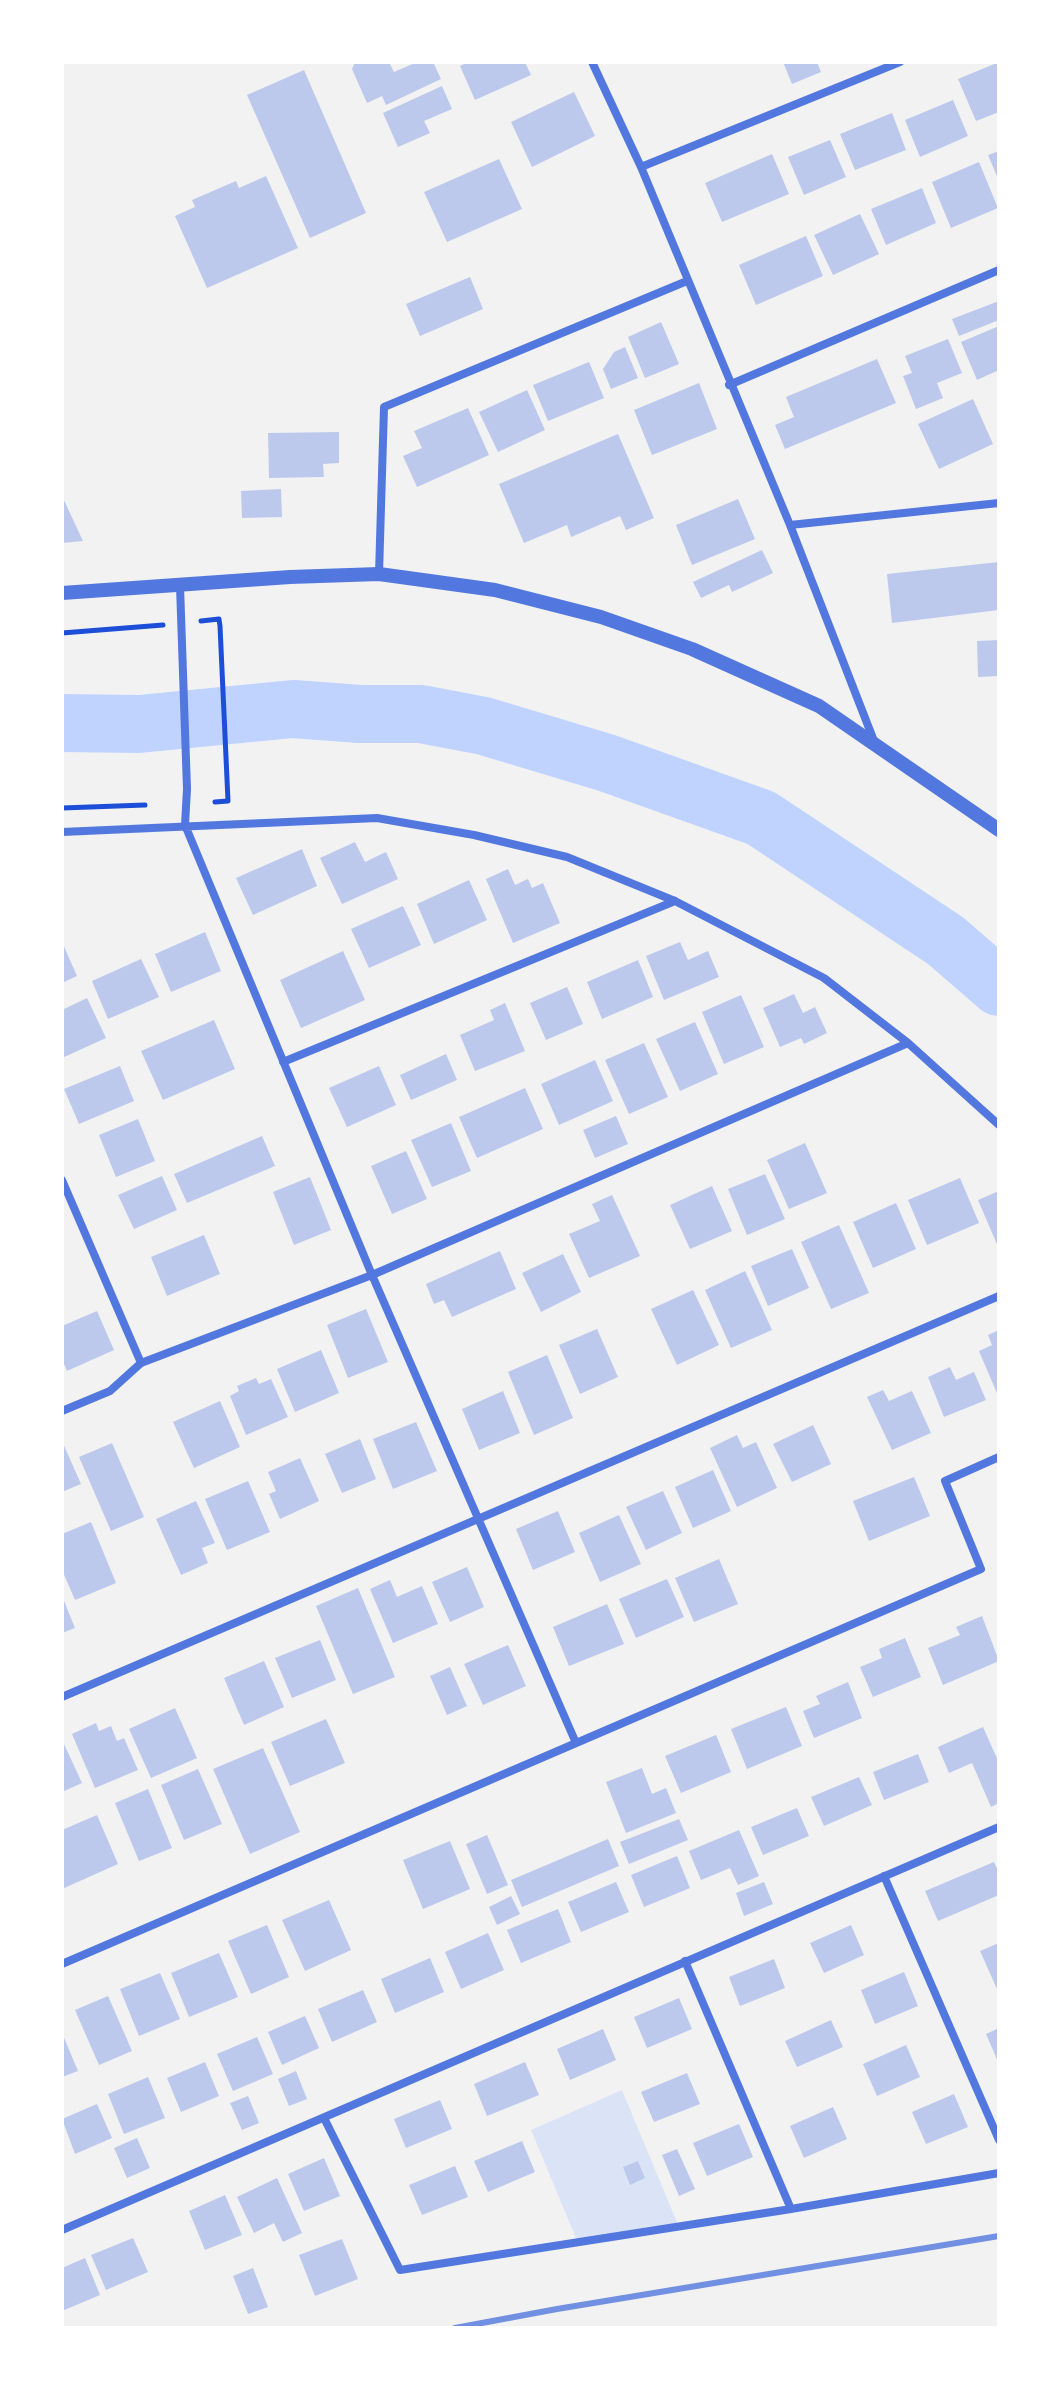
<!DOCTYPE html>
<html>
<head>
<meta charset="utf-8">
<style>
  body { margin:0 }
  #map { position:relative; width:1061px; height:2390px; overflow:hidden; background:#f2f2f2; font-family:"Fira Sans",sans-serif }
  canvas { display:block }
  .frame { position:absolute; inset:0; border:64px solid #fff; pointer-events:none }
</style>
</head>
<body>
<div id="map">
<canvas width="1061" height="2390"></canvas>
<div class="frame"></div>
</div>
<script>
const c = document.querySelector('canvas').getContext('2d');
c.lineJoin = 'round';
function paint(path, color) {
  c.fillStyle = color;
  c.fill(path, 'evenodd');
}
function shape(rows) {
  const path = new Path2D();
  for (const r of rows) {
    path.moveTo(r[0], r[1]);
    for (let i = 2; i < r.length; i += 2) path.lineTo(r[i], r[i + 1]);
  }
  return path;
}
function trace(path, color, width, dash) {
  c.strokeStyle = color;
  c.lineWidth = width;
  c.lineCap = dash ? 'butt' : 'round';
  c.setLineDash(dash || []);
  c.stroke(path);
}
const green = shape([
  [622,2090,679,2227,578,2243,531,2130]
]);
const river = shape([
  [62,723,139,724,293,709,360,714,421,714,484,726,607,763,761,818,946,941,999,987]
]);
const building = shape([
  [355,62,389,62,394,72,417,62,433,62,441,79,386,105,382,96,367,103,352,69],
  [468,62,525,62,531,75,475,100,460,66],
  [783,62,817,62,821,72,792,84],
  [999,62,999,112,976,121,958,79],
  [304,70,366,213,310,238,247,95],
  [442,86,452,109,424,121,430,133,398,147,383,113],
  [574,92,595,136,532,167,511,122],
  [953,100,968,136,920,157,905,120],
  [892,113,906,150,855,170,840,134],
  [830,140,846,177,804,195,788,157],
  [999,151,999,181,988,155],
  [772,154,789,194,722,222,705,183],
  [499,159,522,209,447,242,424,192],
  [979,162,998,208,951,228,932,182],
  [266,176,298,248,207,288,175,216,195,207,192,200,236,181,239,188],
  [922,188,936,223,886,245,871,209],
  [860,214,879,254,833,275,814,235],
  [806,236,823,276,756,305,739,265],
  [470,277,483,309,420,336,406,304],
  [999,301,999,320,959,336,952,319],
  [661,322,679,364,645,378,628,337],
  [999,326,999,370,977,380,961,342],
  [948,339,962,373,937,383,943,398,916,409,903,376,912,373,905,356],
  [625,347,638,378,611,389,603,369,614,352],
  [877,359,896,403,785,449,775,425,794,417,786,397],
  [589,362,604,398,548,421,533,385],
  [699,383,717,429,652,455,634,410],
  [527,390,545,430,498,452,479,412],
  [973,399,993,444,939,469,918,424],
  [468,408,489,455,417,487,403,456,422,448,414,431],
  [339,432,339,463,323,464,324,477,269,478,268,433],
  [618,434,654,518,626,530,620,516,571,537,567,525,524,543,499,484],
  [281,489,282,517,242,518,241,491],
  [62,496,83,541,62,543],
  [738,499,755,539,692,565,676,525],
  [762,550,773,573,732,592,729,585,701,598,693,582],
  [999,562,999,610,892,623,887,574],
  [999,640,999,676,978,677,977,641],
  [355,842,365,862,386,852,398,879,342,904,320,858],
  [302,849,317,886,253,915,236,878],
  [508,869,515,885,528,879,532,888,543,883,560,923,513,943,486,879],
  [469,880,487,920,434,944,417,904],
  [403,906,421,945,369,968,351,929],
  [205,932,221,971,171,992,155,954],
  [62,942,77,976,62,983],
  [680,942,688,960,708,951,719,977,664,1000,646,956],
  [343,951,365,1000,301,1028,280,980],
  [141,959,159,997,108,1019,92,981],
  [638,960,653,997,602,1019,587,982],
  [567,987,583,1024,546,1040,530,1003],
  [794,994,803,1013,815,1007,827,1033,804,1044,801,1038,780,1047,763,1008],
  [741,995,764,1047,724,1064,702,1012],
  [87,998,106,1038,62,1058,62,1010],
  [505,1003,525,1051,475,1071,460,1035,494,1020,490,1010],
  [214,1020,235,1069,163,1100,141,1051],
  [695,1022,718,1074,680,1091,656,1039],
  [644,1043,668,1097,629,1114,605,1060],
  [446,1054,457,1080,411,1100,400,1075],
  [595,1060,613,1101,559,1125,541,1084],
  [120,1066,134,1101,79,1124,64,1089],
  [379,1066,396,1105,347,1127,329,1088],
  [525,1088,543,1129,477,1158,459,1117],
  [616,1116,628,1144,595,1158,583,1130],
  [138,1119,155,1161,116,1177,99,1135],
  [451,1123,471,1171,432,1187,411,1140],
  [262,1136,275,1166,187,1203,174,1174],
  [805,1143,827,1193,789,1209,767,1160],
  [406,1151,427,1199,392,1214,371,1166],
  [765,1174,785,1219,747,1235,728,1189],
  [162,1176,177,1210,134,1229,118,1195],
  [310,1177,331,1230,294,1245,273,1192],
  [960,1178,979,1223,927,1245,908,1200],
  [712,1186,732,1231,690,1249,670,1205],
  [999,1191,999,1249,978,1200],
  [612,1195,640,1256,589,1278,569,1234,600,1221,592,1204],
  [896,1203,916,1249,873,1268,853,1222],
  [839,1225,869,1293,831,1309,801,1242],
  [204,1235,220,1274,167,1296,151,1257],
  [792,1249,809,1288,768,1306,751,1266],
  [500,1251,516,1289,452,1317,444,1300,434,1304,426,1284],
  [563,1254,581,1292,541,1312,522,1273],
  [745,1271,772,1330,731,1348,705,1290],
  [693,1290,719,1345,677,1365,651,1309],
  [366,1309,388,1362,348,1378,327,1325],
  [97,1311,114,1350,67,1371,62,1359,62,1326],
  [597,1329,618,1377,580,1394,559,1345],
  [999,1330,999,1398,979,1351,992,1345,988,1335],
  [321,1350,339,1393,295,1412,277,1369],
  [547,1355,573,1418,534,1435,508,1372],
  [950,1367,956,1380,974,1372,986,1400,944,1417,928,1377],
  [256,1378,259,1384,271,1379,288,1417,246,1435,230,1396,239,1391,237,1386],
  [883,1390,889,1401,912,1391,931,1433,892,1450,867,1397],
  [503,1391,520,1433,479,1450,462,1409],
  [220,1401,240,1447,194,1468,173,1422],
  [416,1422,437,1471,393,1489,373,1439],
  [813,1425,831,1464,792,1482,773,1444],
  [737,1435,743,1448,756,1442,777,1488,737,1507,710,1448],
  [360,1439,376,1479,342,1493,325,1454],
  [62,1441,81,1484,62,1492],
  [112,1443,144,1517,111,1531,79,1457],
  [300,1458,319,1501,280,1519,269,1494,276,1491,268,1472],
  [713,1470,731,1511,693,1528,675,1487],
  [914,1477,930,1516,869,1541,853,1501],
  [248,1481,270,1532,227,1550,205,1499],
  [663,1491,682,1533,646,1550,626,1507],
  [196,1501,215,1543,202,1548,208,1563,181,1575,156,1519],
  [558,1511,575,1552,533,1570,516,1529],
  [619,1515,641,1564,600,1582,579,1533],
  [91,1522,116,1583,75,1600,62,1570,62,1534],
  [719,1559,738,1604,694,1622,675,1578],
  [467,1567,484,1607,450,1622,432,1582],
  [667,1579,684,1617,636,1638,619,1599],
  [390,1580,397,1597,422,1586,438,1624,393,1643,370,1589],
  [358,1588,395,1677,353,1694,316,1606],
  [62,1596,75,1628,62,1633],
  [607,1604,624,1644,569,1666,553,1627],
  [982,1616,999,1661,943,1685,928,1648,960,1635,956,1627],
  [905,1638,921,1677,873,1697,860,1667,882,1658,879,1649],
  [320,1640,336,1680,292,1698,275,1658],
  [508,1645,526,1686,483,1705,464,1664],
  [264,1661,284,1707,244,1725,224,1678],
  [450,1667,467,1706,447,1715,430,1676],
  [848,1682,862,1718,814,1738,803,1711,820,1704,816,1696],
  [786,1707,802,1746,747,1769,731,1729],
  [175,1708,197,1758,151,1778,129,1729],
  [326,1719,345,1763,290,1786,271,1742],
  [96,1723,99,1731,111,1726,117,1741,124,1738,138,1770,95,1788,72,1734],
  [983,1727,999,1763,999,1803,991,1807,972,1763,949,1773,938,1747],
  [716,1735,731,1772,681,1793,665,1756],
  [64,1744,82,1783,62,1792,62,1746],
  [263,1748,300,1832,250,1854,213,1769],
  [918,1754,929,1782,884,1800,873,1772],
  [642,1768,652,1794,666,1788,676,1813,626,1833,606,1782],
  [198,1769,222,1824,184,1840,161,1785],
  [859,1777,872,1805,824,1826,811,1797],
  [148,1789,172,1848,139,1861,115,1803],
  [797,1808,809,1836,763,1855,751,1827],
  [97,1815,118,1864,62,1889,62,1830],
  [679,1819,688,1840,629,1864,620,1842],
  [739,1830,759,1876,738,1885,730,1868,701,1880,689,1851],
  [487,1835,508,1885,487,1894,466,1844],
  [608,1839,619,1866,522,1907,511,1880],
  [450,1841,470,1889,423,1909,403,1860],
  [677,1856,690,1888,644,1907,631,1875],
  [994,1862,999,1873,999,1895,938,1921,925,1891],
  [616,1882,629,1912,581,1932,568,1902],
  [764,1882,773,1904,744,1916,736,1893],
  [511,1896,520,1914,497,1925,489,1907],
  [329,1900,351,1950,305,1971,282,1920],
  [558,1909,571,1942,521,1963,507,1930],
  [267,1925,289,1977,251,1994,228,1941],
  [851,1925,864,1955,824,1973,810,1943],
  [488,1933,504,1970,461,1989,445,1952],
  [999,1943,999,1988,997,1989,980,1951],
  [219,1953,238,1997,189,2017,171,1973],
  [430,1958,444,1992,395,2013,381,1979],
  [774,1959,785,1988,740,2006,729,1977],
  [904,1972,918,2006,875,2024,861,1990],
  [160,1973,180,2019,139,2036,120,1989],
  [363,1990,377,2022,332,2042,318,2009],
  [108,1996,132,2051,99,2065,75,2010],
  [679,1998,692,2029,647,2048,634,2017],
  [305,2016,319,2048,282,2065,268,2032],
  [831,2020,843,2047,797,2067,785,2041],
  [999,2028,999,2064,986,2034],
  [603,2029,616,2060,570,2080,557,2049],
  [62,2033,78,2071,62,2077],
  [257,2037,273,2074,233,2091,217,2054],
  [906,2045,920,2077,877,2096,863,2064],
  [205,2062,219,2096,181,2112,167,2078],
  [525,2062,539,2095,487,2116,474,2084],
  [296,2071,307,2099,289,2106,278,2079],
  [687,2073,700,2104,654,2122,641,2092],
  [148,2077,165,2118,124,2134,108,2094],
  [954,2094,968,2127,926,2144,912,2112],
  [248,2096,259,2123,242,2130,230,2103],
  [440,2100,452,2129,406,2148,394,2119],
  [97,2104,112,2138,75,2154,62,2119],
  [833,2107,847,2139,804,2158,790,2126],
  [739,2124,753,2157,707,2176,693,2143],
  [137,2138,150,2168,127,2178,114,2148],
  [522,2141,535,2172,488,2192,474,2161],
  [677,2149,695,2189,679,2196,662,2155],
  [324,2158,340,2196,304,2211,288,2174],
  [638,2161,645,2178,630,2185,623,2167],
  [455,2166,468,2197,422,2215,409,2185],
  [277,2178,302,2233,283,2242,274,2223,254,2233,237,2197],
  [225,2195,242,2235,205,2250,189,2211],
  [133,2238,148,2272,106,2290,91,2255],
  [342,2239,358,2279,315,2296,299,2255],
  [85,2258,100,2295,62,2311,62,2268],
  [253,2268,268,2307,248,2314,233,2276]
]);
const path = shape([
  [201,621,219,619,220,626,228,801,215,802],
  [62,633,163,625],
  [62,808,145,805]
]);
const minor = shape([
  [592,62,641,167,790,525,874,741],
  [641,167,900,62],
  [729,385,999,270],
  [790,525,999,503],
  [379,574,384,407,687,281],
  [180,586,187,789,185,825,372,1275,576,1743],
  [62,832,377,818,474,835,567,857,675,901,824,978,908,1043,999,1125],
  [283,1062,675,901],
  [62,1180,141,1363],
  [62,1411,110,1391,141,1363,372,1275,908,1043],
  [62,1697,999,1296],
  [884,1876,999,2140],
  [685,1961,791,2209],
  [62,1964,981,1569,945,1481,999,1457],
  [324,2118,400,2270,791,2209,999,2173],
  [62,2230,999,1827]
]);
const tertiary = shape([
  [62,593,290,577,379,574,495,590,601,617,692,649,819,706,999,830]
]);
const rail = shape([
  [455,2328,557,2309,999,2236]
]);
paint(green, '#dbe4f7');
trace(river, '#bfd3fe', 58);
paint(building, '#bdc9ec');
trace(path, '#1d4ed8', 5);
trace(minor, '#5277de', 8);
trace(tertiary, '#5277de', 14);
trace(rail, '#7290e2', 6);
</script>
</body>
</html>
